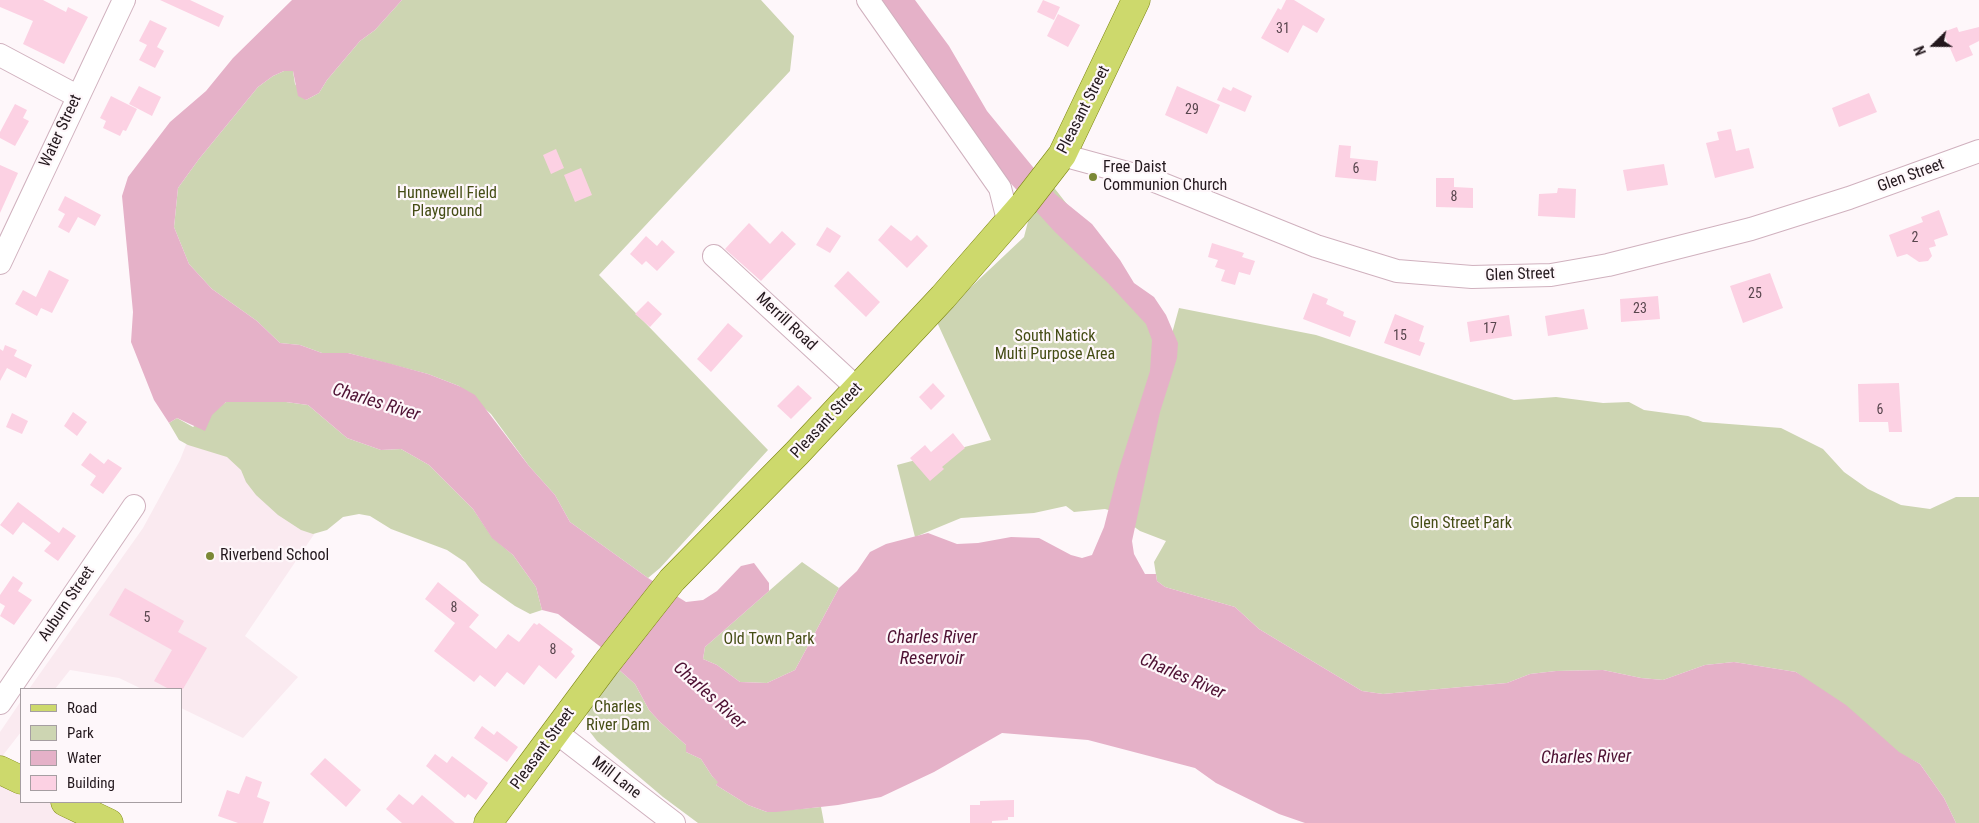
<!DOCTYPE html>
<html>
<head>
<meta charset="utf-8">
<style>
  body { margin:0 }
  #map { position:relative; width:1979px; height:823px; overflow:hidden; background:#fef7fa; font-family:"Roboto Condensed",sans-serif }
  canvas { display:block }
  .legend { position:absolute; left:20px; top:688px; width:162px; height:115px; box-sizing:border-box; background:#fef7fa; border:1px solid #a69ea2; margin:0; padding:6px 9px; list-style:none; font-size:15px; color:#23181d }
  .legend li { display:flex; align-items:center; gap:10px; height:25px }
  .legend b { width:25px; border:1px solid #a69ea2 }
  .north { position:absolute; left:1909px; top:20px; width:50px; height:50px; -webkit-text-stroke:4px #fef7fa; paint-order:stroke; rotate:248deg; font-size:14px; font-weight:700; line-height:20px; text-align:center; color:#23181d }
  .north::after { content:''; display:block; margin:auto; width:18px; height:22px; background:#23181d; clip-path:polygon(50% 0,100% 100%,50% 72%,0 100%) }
</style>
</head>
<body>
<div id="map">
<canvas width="1979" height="823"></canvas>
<ul class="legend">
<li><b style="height:6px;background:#cdd96c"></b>Road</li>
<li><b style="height:14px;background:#cdd5b2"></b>Park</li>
<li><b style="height:14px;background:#e5b1c8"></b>Water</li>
<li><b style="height:14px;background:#fcd1e3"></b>Building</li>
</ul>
<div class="north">N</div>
</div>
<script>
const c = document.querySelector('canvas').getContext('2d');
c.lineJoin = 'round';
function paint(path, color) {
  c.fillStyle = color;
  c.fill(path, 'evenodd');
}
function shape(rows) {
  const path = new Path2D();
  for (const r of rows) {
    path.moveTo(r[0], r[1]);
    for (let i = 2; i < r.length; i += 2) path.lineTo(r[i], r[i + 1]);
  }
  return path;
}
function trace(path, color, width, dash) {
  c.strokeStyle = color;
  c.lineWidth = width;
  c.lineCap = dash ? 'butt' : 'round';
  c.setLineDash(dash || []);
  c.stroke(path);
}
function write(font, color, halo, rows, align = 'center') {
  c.font = font + ' "Roboto Condensed",sans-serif';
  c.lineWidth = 4.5;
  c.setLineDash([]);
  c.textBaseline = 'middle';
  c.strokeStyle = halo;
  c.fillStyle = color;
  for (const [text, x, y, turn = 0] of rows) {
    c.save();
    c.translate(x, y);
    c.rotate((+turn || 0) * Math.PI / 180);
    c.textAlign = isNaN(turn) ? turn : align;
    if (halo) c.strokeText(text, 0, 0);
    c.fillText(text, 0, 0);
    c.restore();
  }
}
const built = shape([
  [193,427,357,471,245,636,298,677,243,738,181,708,181,689,142,689,119,678,70,670,55,689,29,689,143,528,180,460],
  [21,701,21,732,0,759,0,732],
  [0,770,21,782,21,802,56,802,94,823,0,823]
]);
const green = shape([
  [402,0,761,0,794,36,790,71,599,275,768,450,660,568,648,578,570,522,555,495,529,466,491,414,459,386,428,374,348,353,322,353,300,345,280,343,257,321,212,289,189,264,174,227,178,188,199,159,258,87,273,76,284,71,293,71,295,84,306,100,319,93,327,80,360,41,375,30],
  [1041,171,1171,337,1179,308,1316,335,1514,400,1556,397,1603,403,1629,402,1644,410,1688,416,1703,422,1781,428,1823,449,1844,472,1868,489,1901,505,1930,509,1956,497,1979,497,1979,823,1956,823,1944,798,1920,764,1899,753,1796,672,1734,662,1705,665,1663,680,1641,678,1603,670,1556,671,1530,674,1507,683,1383,694,1362,691,1259,629,1235,607,1165,587,1157,581,1154,562,1166,541,1140,531,1112,511,1105,509,1074,512,1066,506,1034,513,961,518,915,537,897,465,991,440,936,320,1024,237],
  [226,402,286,402,308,405,347,438,381,450,401,449,429,465,473,509,492,537,513,555,536,587,542,610,530,614,515,606,481,582,465,562,447,550,391,529,370,516,359,514,343,517,327,530,313,534,301,530,278,515,256,495,246,482,241,470,227,457,188,445,179,440,169,423,177,418,193,427],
  [802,562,839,588,795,670,767,683,740,682,717,665,703,659,705,647],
  [617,668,635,684,649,710,660,722,686,745,686,752,701,759,712,776,719,782,716,785,748,805,767,812,821,807,824,823,698,823,663,797,597,741,590,732,587,712]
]);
const water = shape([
  [292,0,402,0,375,30,360,41,327,80,319,93,306,100,298,96,293,71,284,71,273,76,258,87,199,159,178,188,174,227,189,264,212,289,257,321,280,343,300,345,322,353,348,353,388,363,428,374,459,386,475,395,529,466,555,495,570,522,648,578,686,602,703,600,717,591,741,566,754,563,769,583,769,591,705,647,703,659,717,665,740,682,767,683,795,670,839,588,857,571,870,552,886,544,928,533,957,544,978,543,1011,537,1039,538,1071,555,1082,558,1092,555,1104,527,1118,472,1150,371,1152,340,1146,324,1108,283,1055,232,974,143,871,0,915,0,949,46,987,111,1055,194,1092,224,1120,260,1134,283,1154,297,1166,315,1178,343,1177,358,1160,412,1132,541,1134,554,1145,574,1156,574,1157,581,1165,587,1235,607,1259,629,1362,691,1383,694,1507,683,1530,674,1556,671,1603,670,1641,678,1663,680,1705,665,1734,662,1796,672,1846,705,1899,752,1920,764,1944,798,1956,823,1305,823,1279,814,1216,783,1195,768,1088,740,1002,733,934,772,881,797,838,805,776,812,767,812,748,805,716,785,718,782,712,776,701,759,686,752,686,745,660,722,649,710,635,684,617,668,602,648,558,614,542,610,536,587,513,555,492,538,473,509,429,465,401,449,381,450,347,438,308,405,286,402,226,402,212,415,205,431,177,418,169,423,154,400,131,342,133,312,122,196,128,177,170,122,206,91,233,58]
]);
const building = shape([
  [0,0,43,0,66,12,68,7,88,17,64,64,23,44,33,21,0,7],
  [160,0,190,0,224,16,219,27],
  [1043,0,1060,7,1054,20,1037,12],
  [1286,0,1294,0,1325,19,1317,33,1303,25,1288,53,1261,38,1278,8,1281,10],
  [1058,14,1080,25,1068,47,1047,36],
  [150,20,167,28,157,47,164,51,155,68,139,60,147,45,139,41],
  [1957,27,1959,32,1979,27,1979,41,1969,46,1973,55,1956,62,1943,32],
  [139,86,161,97,152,116,129,104],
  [1177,86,1220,105,1207,134,1165,115],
  [1223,87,1231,91,1233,87,1252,96,1245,112,1217,100],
  [1869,93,1877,112,1839,127,1832,108],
  [111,96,137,109,126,131,123,130,120,136,103,128,106,121,100,118],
  [15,104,27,110,23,118,29,121,15,146,0,138,0,132],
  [1731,129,1736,151,1749,148,1754,168,1715,178,1706,143,1719,140,1717,132],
  [1339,145,1351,146,1350,158,1378,161,1376,181,1335,177],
  [556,149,564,168,551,174,543,155],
  [1664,164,1668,185,1627,191,1623,170],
  [0,165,18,173,0,213],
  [581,168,592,195,575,202,564,175],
  [1436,178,1454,178,1454,187,1473,188,1473,208,1436,207],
  [1558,188,1576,189,1575,218,1538,216,1539,194,1557,193],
  [65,196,101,215,95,226,78,217,69,233,58,227,65,214,58,210],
  [1939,210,1948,235,1934,240,1936,246,1929,248,1932,256,1928,261,1919,262,1907,254,1897,257,1889,235,1923,222,1921,217],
  [749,223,770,244,782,231,796,244,761,281,725,249],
  [891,225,911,241,917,235,928,246,907,268,878,240],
  [827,227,841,236,830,253,816,245],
  [646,236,657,246,662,240,675,252,657,271,646,261,642,265,630,254],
  [1212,243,1244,253,1242,257,1255,261,1250,275,1239,272,1235,285,1221,281,1225,270,1215,267,1218,260,1208,257],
  [49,270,69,280,52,313,41,308,37,316,15,304,23,290,36,297],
  [848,271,880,302,866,317,834,286],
  [1770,273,1783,308,1743,323,1730,286],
  [1313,293,1328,299,1326,304,1344,312,1343,316,1356,321,1350,337,1303,319],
  [1658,296,1660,319,1621,322,1620,299],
  [648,301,662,314,650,327,635,314],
  [1584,309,1588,329,1548,336,1545,316],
  [1395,314,1424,326,1419,341,1425,343,1420,356,1384,343],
  [1509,315,1512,336,1470,342,1467,322],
  [728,323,743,336,711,372,697,359],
  [5,345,17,350,14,356,32,365,26,378,7,368,0,381,0,349,3,351],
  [933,383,945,396,931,410,919,397],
  [1899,383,1902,432,1889,432,1888,422,1859,422,1858,384],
  [798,385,812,398,791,419,777,406],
  [73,412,87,422,77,436,64,426],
  [12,413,28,421,22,434,6,427],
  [953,433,965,448,942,467,944,469,930,481,910,458,925,445,931,452],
  [90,453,104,464,108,459,122,468,103,494,90,485,96,476,81,465],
  [18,502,59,533,63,527,76,536,58,561,44,551,51,543,23,522,13,535,0,525],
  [13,576,23,583,18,591,32,600,14,625,0,616,5,606,0,603,0,595],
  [438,582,479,615,469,627,496,649,508,634,519,642,534,623,537,625,539,623,573,649,571,652,575,656,556,679,539,665,524,685,507,672,495,687,480,675,474,682,434,651,455,623,425,599],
  [125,588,184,621,178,632,207,648,183,689,169,689,154,681,172,650,109,615],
  [482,726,494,735,497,731,518,747,507,762,474,738],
  [435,754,447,763,452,756,488,783,476,800,468,794,465,798,426,766],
  [325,758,361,790,346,807,310,774],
  [246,776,262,782,257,797,270,802,263,823,238,823,218,816,227,790,239,794],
  [399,794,413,805,422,795,455,823,402,823,386,809],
  [1014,800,1014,817,1008,817,1008,820,992,821,992,823,970,823,970,805,980,805,980,801]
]);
const minor = shape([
  [868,0,1000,188,1008,220],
  [0,55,77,96],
  [1062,155,1150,179,1316,246,1397,271,1472,277,1551,275,1608,265,1751,229,1849,198,1979,151],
  [714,256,857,388],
  [0,263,124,0],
  [0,703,134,506],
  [557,733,674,823]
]);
const major = shape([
  [0,770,21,780],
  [65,802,109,823],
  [488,823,606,664,672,580,797,453,943,297,1024,204,1062,155,1136,0]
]);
const markers = [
  [1093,177,5,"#7b8836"],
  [210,556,5,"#7b8836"]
];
const numberNames = [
  ["31",1283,29],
  ["29",1192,110],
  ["6",1356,169],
  ["8",1454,197],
  ["2",1915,238],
  ["25",1755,294],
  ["23",1640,309],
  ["17",1490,329],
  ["15",1400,336],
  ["6",1880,410],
  ["8",454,608],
  ["5",147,618],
  ["8",553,650]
];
const streetNames = [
  ["Pleasant Street",1084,110,-63],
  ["Water Street",61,131,-65],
  ["Glen Street",1911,176,-20],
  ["Glen Street",1520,275,-2],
  ["Merrill Road",786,322,43],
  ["Pleasant Street",827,421,-47],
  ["Auburn Street",67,604,-56],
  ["Pleasant Street",543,749,-54],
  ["Mill Lane",616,778,38]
];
const poiNames = [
  ["Free Daist",1103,168],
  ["Communion Church",1103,186],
  ["Riverbend School",220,556]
];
const parkNames = [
  ["Hunnewell Field",447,194],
  ["Playground",447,212],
  ["South Natick",1055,337],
  ["Multi Purpose Area",1055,355],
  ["Glen Street Park",1461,524],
  ["Old Town Park",769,640],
  ["Charles",618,708],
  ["River Dam",618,726]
];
const waterNames = [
  ["Charles River",376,403,17],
  ["Charles River",932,638],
  ["Reservoir",932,659],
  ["Charles River",1182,677,23],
  ["Charles River",709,696,42],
  ["Charles River",1586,758,-1]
];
paint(built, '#faeaf0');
paint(green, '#cdd5b2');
paint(water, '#e5b1c8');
paint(building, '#fcd1e3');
trace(minor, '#d0b1be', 24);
trace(major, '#7c8511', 29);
trace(minor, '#fff', 22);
trace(major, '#cdd96c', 28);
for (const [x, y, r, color] of markers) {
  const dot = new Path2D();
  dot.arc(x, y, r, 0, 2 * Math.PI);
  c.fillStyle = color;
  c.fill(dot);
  trace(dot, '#fef7fa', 2);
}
write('14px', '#59464e', null, numberNames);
write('16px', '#23181d', '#fef7fa', streetNames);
write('16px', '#23181d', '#fef7fa', poiNames, 'left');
write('16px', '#454d15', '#fef7fa', parkNames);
write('italic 18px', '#4e1133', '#fef7fa', waterNames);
</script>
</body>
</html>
